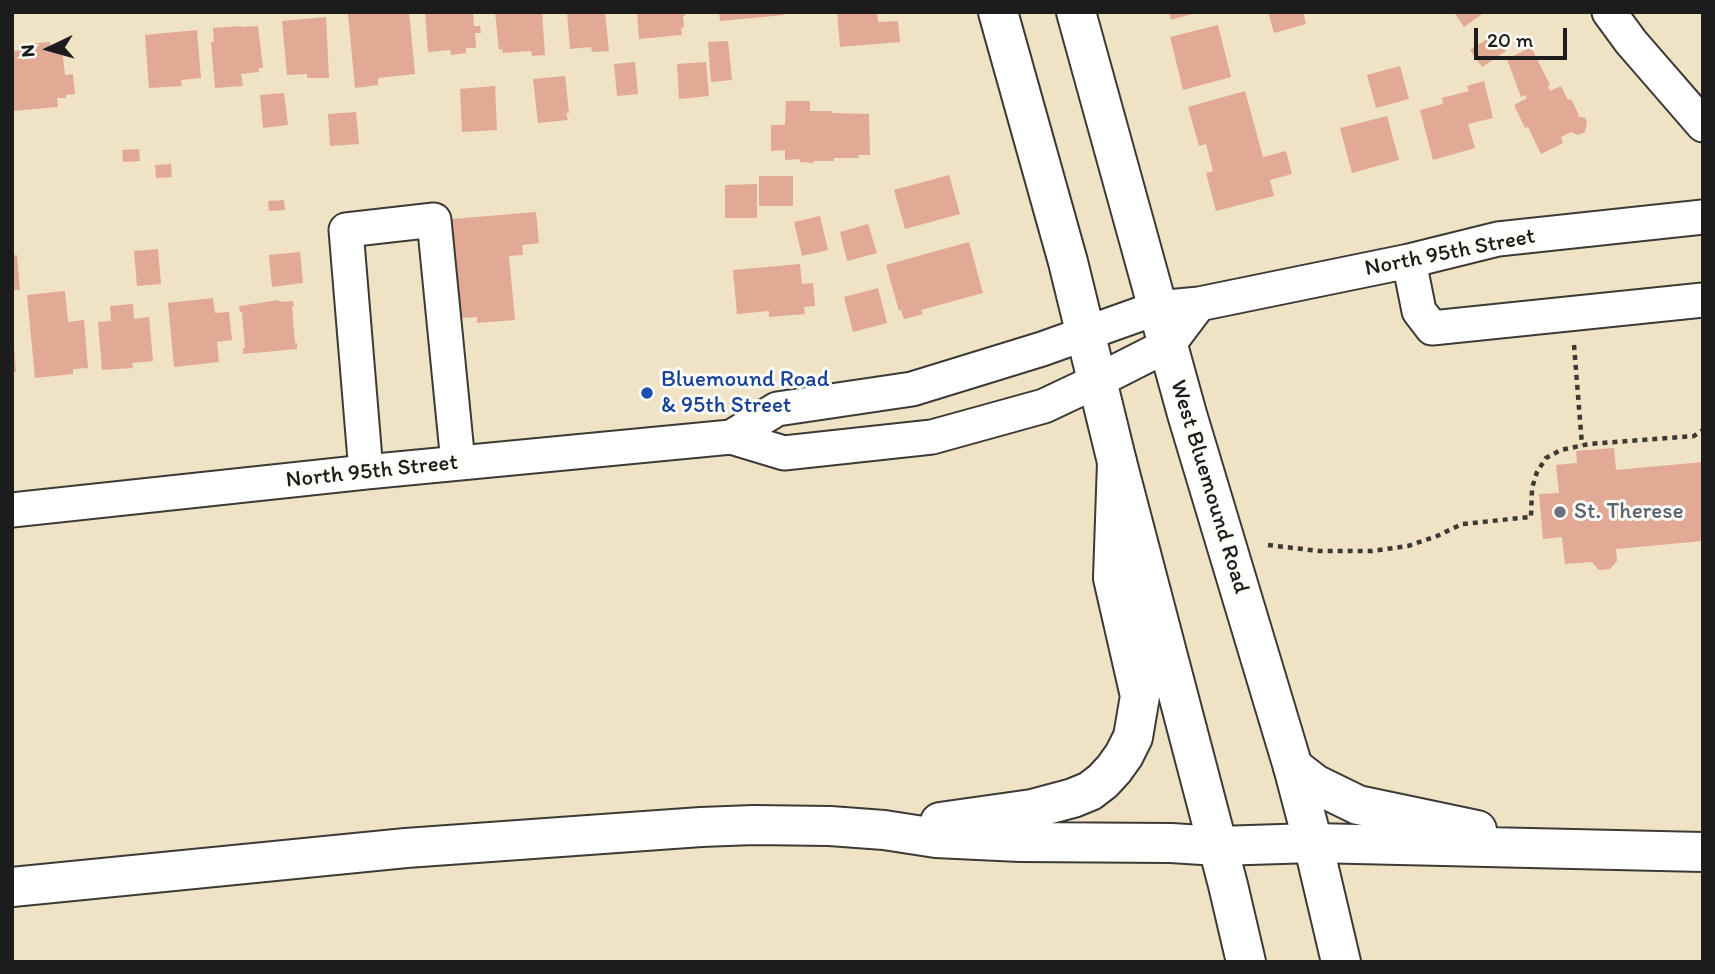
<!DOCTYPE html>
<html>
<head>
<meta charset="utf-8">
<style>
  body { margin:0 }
  #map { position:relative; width:1715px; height:974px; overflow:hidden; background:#f0e2c5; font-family:Itim,sans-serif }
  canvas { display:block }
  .frame { position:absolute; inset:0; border:14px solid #1c1c1c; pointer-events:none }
  .north { position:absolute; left:14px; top:14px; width:70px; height:70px; -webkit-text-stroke:5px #fdfcf7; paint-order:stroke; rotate:265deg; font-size:19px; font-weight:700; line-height:28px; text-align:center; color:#1c1c1c }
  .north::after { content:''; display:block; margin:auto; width:24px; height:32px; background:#1c1c1c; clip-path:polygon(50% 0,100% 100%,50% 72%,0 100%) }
  .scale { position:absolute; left:1474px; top:28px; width:93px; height:32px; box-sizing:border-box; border:4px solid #1c1c1c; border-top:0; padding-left:9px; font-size:21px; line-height:24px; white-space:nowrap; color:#1c1c1c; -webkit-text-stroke:5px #fdfcf7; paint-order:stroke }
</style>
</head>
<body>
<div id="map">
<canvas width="1715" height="974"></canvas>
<div class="frame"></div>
<div class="north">N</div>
<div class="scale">20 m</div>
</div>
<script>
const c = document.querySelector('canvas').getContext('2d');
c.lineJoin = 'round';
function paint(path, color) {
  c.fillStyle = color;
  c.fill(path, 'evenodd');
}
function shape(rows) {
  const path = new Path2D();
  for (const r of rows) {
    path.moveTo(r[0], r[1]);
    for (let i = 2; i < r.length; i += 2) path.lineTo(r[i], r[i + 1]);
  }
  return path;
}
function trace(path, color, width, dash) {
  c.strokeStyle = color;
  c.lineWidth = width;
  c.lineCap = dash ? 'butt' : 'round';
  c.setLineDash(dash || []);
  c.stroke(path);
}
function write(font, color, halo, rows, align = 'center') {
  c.font = font + ' Itim,sans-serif';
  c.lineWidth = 6;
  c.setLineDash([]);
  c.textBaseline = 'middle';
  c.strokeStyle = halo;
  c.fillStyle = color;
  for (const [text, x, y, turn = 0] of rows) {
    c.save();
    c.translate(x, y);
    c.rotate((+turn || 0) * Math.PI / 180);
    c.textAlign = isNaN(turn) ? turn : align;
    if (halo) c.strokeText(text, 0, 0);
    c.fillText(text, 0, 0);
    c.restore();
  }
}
const building = shape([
  [362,12,409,12,415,74,378,78,378,85,355,88,348,14],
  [425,12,473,12,474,26,480,26,481,33,475,33,476,48,466,48,466,53,451,55,450,50,428,52],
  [495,12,542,12,545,55,532,56,531,51,503,53,502,49,499,50],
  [567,12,605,12,609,51,592,52,591,47,570,49],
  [637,12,685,12,685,16,683,16,684,27,681,28,682,35,639,39],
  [719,12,784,12,784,15,720,21],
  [837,12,877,12,878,22,898,21,900,42,840,47],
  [1169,12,1195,12,1195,13,1171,20],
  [1268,12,1303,12,1306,24,1274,33],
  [1454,12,1485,12,1464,27],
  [326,17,329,78,307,78,307,74,287,75,282,21],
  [1218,25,1231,77,1183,90,1170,37],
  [242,26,242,27,258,26,263,68,259,68,259,72,241,74,243,86,215,88,211,42,214,42,213,28],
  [197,30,201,78,181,80,182,86,149,88,145,35],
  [1495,34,1506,51,1482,67,1470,50],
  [728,41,732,80,711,82,708,42],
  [50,42,51,48,62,47,65,75,73,74,75,94,66,95,66,98,57,98,58,107,12,111,12,51,25,50,25,48,28,47,27,44],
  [1531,47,1550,85,1548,86,1550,91,1561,86,1568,100,1571,99,1579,115,1577,116,1585,118,1587,122,1585,132,1578,135,1571,132,1561,137,1563,143,1541,154,1528,127,1525,128,1514,105,1527,98,1525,95,1521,97,1507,59],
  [635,62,638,94,617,96,614,64],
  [706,62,709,96,679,99,677,64],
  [1400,66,1409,99,1376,108,1367,75],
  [565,76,569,113,566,113,568,120,538,123,533,79],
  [1484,81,1493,118,1468,124,1475,148,1433,160,1420,110,1443,104,1442,98,1469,91,1467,86],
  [495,86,497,130,462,132,460,89],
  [1245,91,1263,157,1286,151,1292,174,1270,180,1274,196,1216,211,1206,173,1213,171,1206,144,1199,146,1188,107],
  [284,93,288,125,263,128,260,95],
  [786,101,810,101,810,111,833,111,832,113,869,114,870,155,858,155,859,158,834,158,834,161,813,161,814,163,800,162,800,159,785,160,785,150,771,151,771,125,785,125],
  [356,112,359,144,330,146,328,114],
  [1387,116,1399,160,1352,173,1340,128],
  [139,149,140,161,123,162,122,150],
  [171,164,172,177,156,178,155,165],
  [949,175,960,214,905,229,894,190],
  [759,176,793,176,793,206,759,206],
  [757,184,757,218,725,218,725,185],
  [284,200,285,210,269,211,268,201],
  [536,212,539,243,522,245,523,255,509,256,515,320,477,323,477,317,460,318,440,220],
  [820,216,828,250,802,256,794,222],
  [868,224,877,253,847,261,840,232],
  [969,242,983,293,921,310,923,314,904,319,901,310,899,311,886,265],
  [158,249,161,284,137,286,134,251],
  [300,252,303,283,272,287,269,255],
  [17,255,20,290,12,290,12,256],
  [800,264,802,284,813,283,815,306,804,307,805,314,769,317,769,311,737,314,733,270],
  [878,288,887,323,853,332,844,297],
  [65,291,68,322,84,320,88,368,73,369,73,374,35,378,27,295],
  [213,298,215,313,229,312,232,340,217,342,219,362,174,367,168,303],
  [279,300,279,302,293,301,294,306,292,306,295,343,297,343,297,349,243,354,243,348,245,348,242,312,240,312,239,306],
  [133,304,134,319,149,317,153,361,132,363,133,368,102,370,98,322,111,321,110,306],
  [12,346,14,346,16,372,12,372],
  [1614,448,1616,470,1703,462,1703,541,1616,549,1617,561,1610,569,1599,570,1592,562,1565,564,1562,537,1543,539,1539,494,1559,493,1556,465,1577,463,1576,451]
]);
const path = shape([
  [1574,345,1582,445],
  [1268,545,1319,551,1372,551,1408,546,1437,536,1462,524,1531,517,1532,488,1537,472,1546,458,1561,450,1589,444,1694,436,1703,430]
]);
const minor = shape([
  [1609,12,1631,42,1703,125],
  [1409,261,1419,311,1432,328,1703,300],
  [731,437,777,409,912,389,1042,349,1157,308,1199,304,1409,261,1498,239,1703,217],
  [366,472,346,230,434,220,458,463],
  [12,510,366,472,731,437,784,453,932,437,1044,406,1097,381,1168,345,1199,304]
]);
const major = shape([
  [998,12,1068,262,1117,462,1228,885,1246,962],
  [1076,12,1187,414,1293,767,1313,843,1341,962]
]);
const highway = shape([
  [1293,767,1315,784,1358,805,1477,830],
  [940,822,1032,809,1073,798,1090,791,1103,781,1114,769,1124,755,1133,737,1140,696,1113,578,1117,462],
  [12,887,406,848,701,827,754,825,830,826,884,830,936,838,1020,842,1171,843,1218,846,1313,843,1703,852]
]);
const markers = [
  [647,393,7,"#1a4fb4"],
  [1560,512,7,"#6b7280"]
];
const streetNames = [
  ["North 95th Street",1450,253,-11],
  ["North 95th Street",372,472,-6],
  ["West Bluemound Road",1209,487,73]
];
const transitNames = [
  ["Bluemound Road",661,380],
  ["& 95th Street",661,406]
];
const worshipNames = [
  ["St. Therese",1574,512]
];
paint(building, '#e2a995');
trace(minor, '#3c3a35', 37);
trace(major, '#3c3a35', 42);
trace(highway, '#3c3a35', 42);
trace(path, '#3c3a35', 4.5, [5, 5]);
trace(minor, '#fff', 33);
trace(major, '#fff', 38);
trace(highway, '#fff', 38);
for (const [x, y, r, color] of markers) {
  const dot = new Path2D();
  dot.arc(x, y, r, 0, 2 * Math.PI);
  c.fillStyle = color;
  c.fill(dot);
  trace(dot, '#fdfcf7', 2.5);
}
write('23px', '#1c1c1c', '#fdfcf7', streetNames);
write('23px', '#164399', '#fdfcf7', transitNames, 'left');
write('23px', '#5b616d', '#fdfcf7', worshipNames, 'left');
</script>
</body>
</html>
